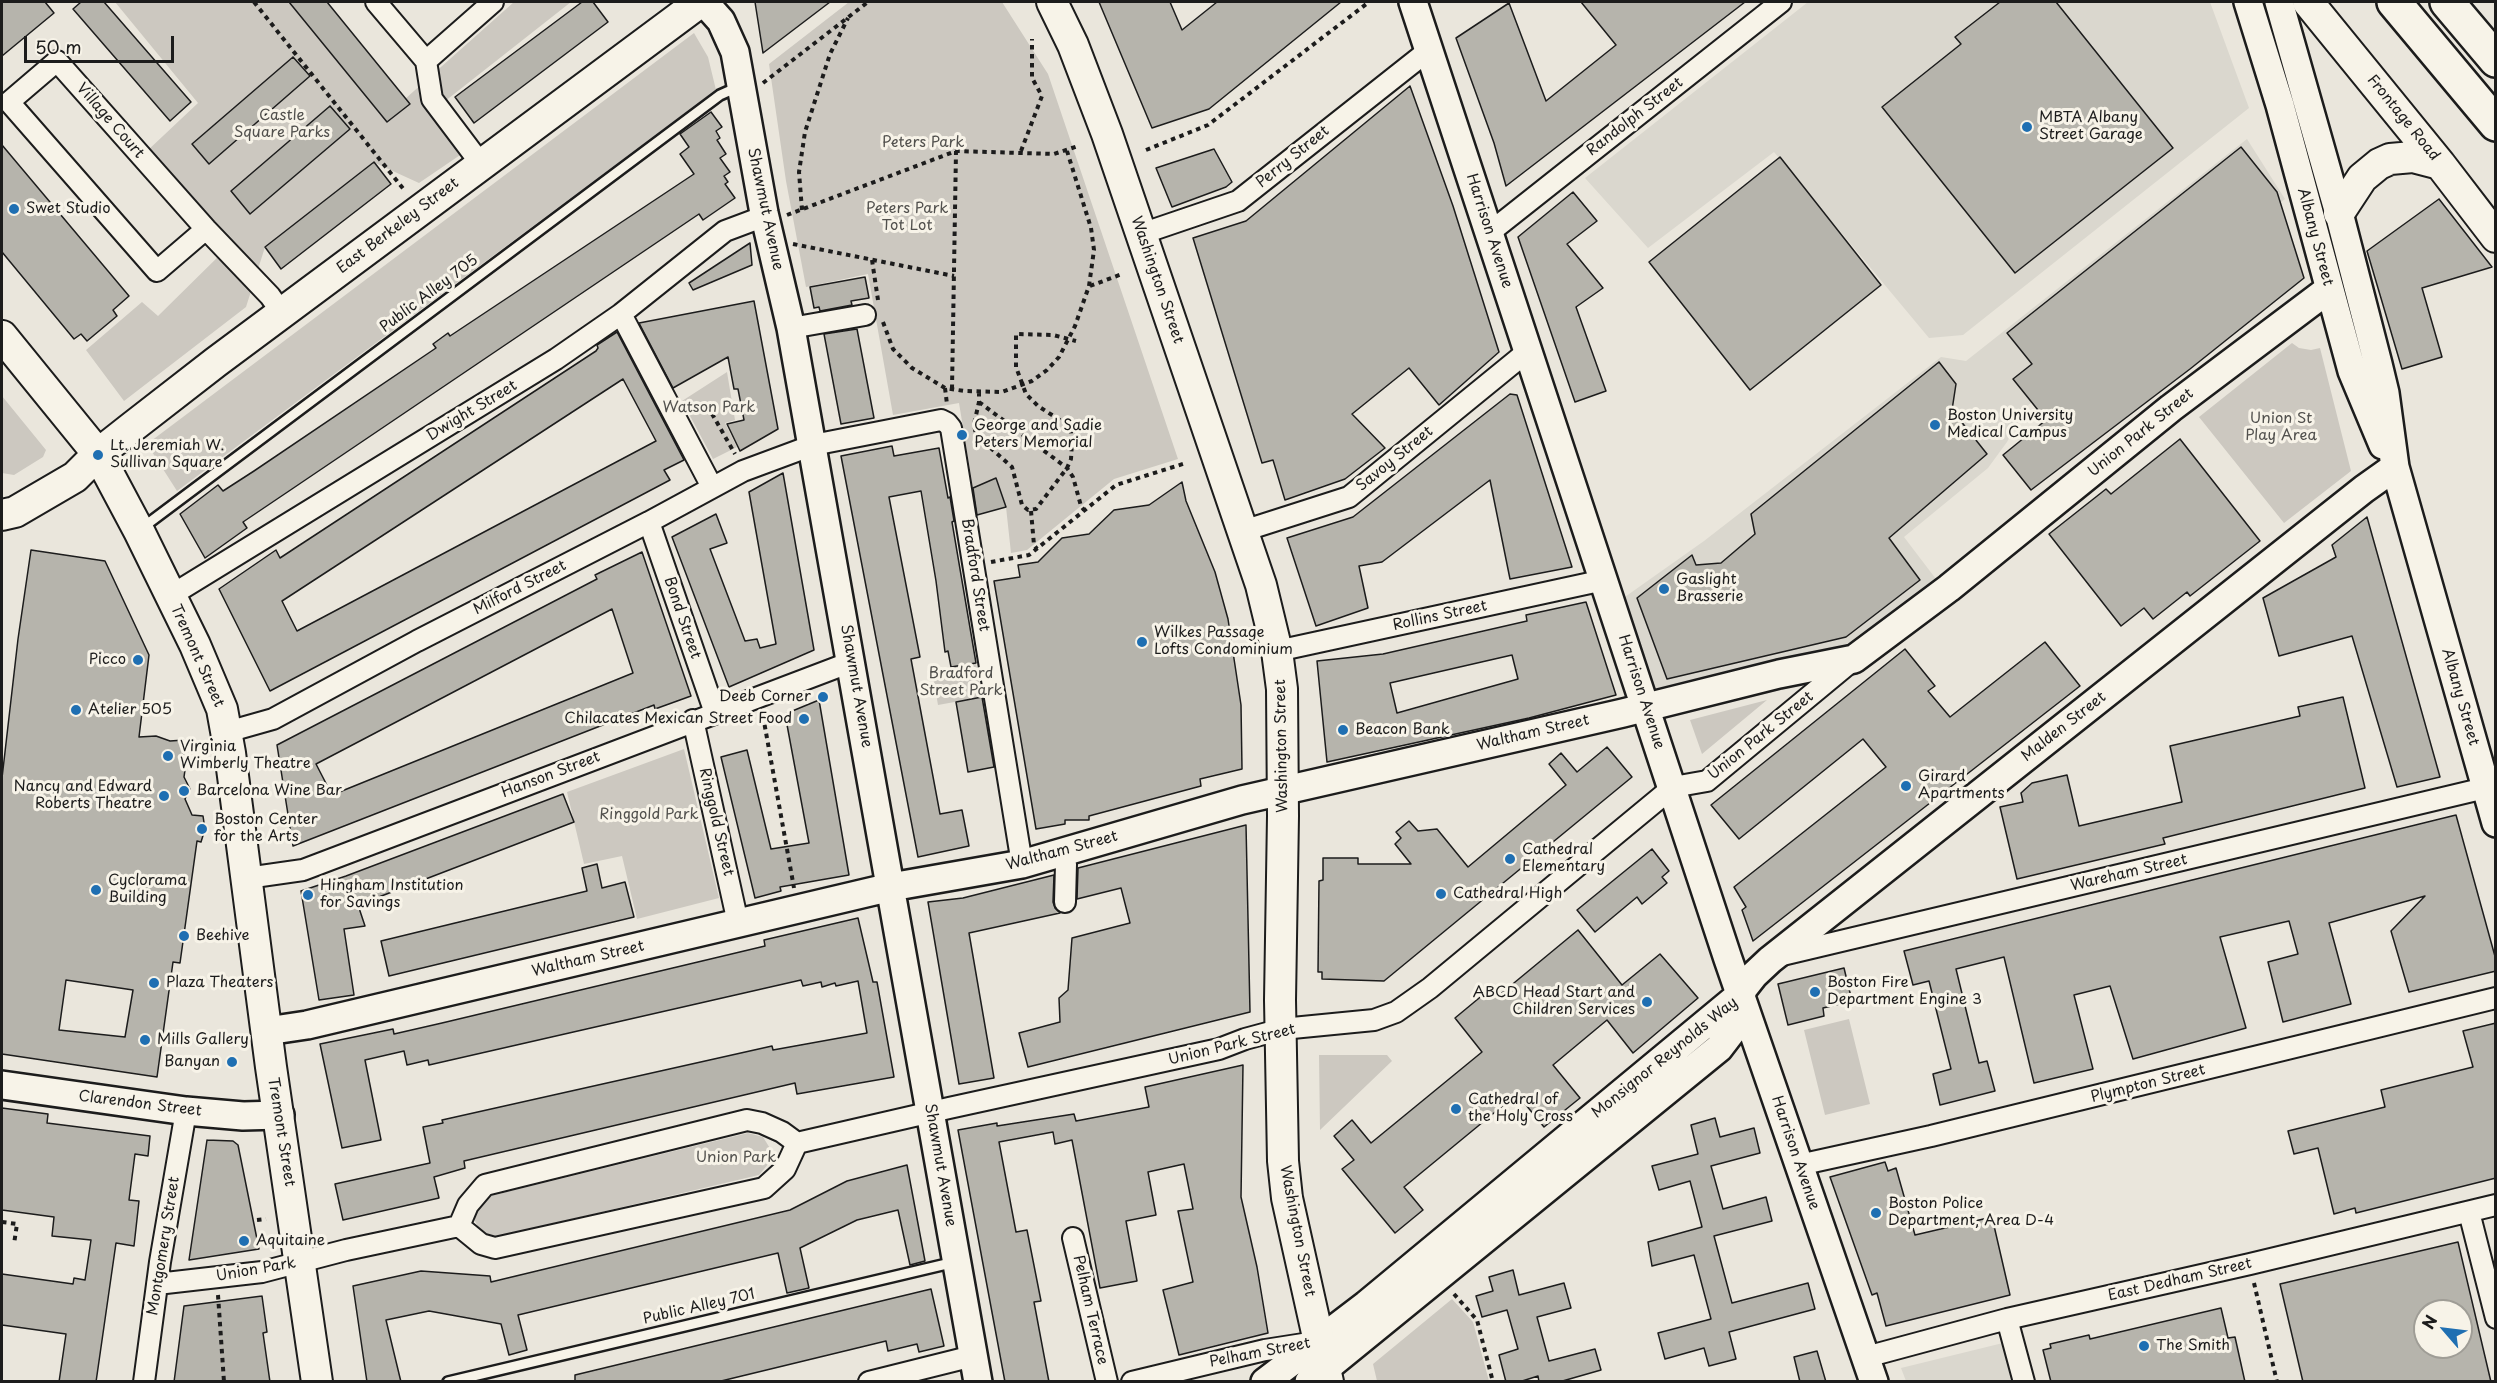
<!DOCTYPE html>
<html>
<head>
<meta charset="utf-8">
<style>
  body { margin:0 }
  #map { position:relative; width:2497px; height:1383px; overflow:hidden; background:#eae6dc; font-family:"Playpen Sans",sans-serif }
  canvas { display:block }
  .frame { position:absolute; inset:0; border:3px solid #1c1c1c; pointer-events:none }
  .north { position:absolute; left:2413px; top:1299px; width:60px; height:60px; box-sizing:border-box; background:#f7f3e8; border:2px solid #9f9d96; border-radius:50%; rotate:298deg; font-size:16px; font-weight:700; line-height:24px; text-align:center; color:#1c1c1c }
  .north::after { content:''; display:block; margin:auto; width:21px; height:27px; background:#1f6fb2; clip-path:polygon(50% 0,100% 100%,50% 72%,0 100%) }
  .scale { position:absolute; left:24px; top:36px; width:150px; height:27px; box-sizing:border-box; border:3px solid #1c1c1c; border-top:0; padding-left:8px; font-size:18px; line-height:21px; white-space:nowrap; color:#1c1c1c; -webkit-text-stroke:4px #f7f3e8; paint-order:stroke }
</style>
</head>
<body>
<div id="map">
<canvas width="2497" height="1383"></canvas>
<div class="frame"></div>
<div class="north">N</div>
<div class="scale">50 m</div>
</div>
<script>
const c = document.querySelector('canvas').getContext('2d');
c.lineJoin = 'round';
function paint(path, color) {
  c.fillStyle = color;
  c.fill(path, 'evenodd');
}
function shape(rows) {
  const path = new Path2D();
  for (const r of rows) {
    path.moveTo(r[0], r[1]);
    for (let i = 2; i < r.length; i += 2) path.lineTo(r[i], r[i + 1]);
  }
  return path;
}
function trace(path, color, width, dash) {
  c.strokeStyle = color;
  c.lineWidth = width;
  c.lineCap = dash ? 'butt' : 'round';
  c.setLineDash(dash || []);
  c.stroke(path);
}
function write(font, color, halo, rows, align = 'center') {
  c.font = font + ' "Playpen Sans",sans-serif';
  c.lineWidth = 6;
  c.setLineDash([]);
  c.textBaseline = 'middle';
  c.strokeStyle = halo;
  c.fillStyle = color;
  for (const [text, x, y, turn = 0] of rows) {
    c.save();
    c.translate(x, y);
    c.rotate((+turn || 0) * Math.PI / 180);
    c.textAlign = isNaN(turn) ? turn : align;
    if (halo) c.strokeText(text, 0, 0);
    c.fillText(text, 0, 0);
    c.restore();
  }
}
const built = shape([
  [1808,2,2210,2,2249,108,1963,335,1929,338,1774,152,1648,248,1585,178],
  [2247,139,2285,199,2026,407,2007,442,1988,468,1904,537,1939,583,1867,638,1736,675,1652,692,1622,599,1704,541,1941,357,1966,361],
  [2007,1342,2017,1381,1906,1381,1901,1368]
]);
const green = shape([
  [115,2,293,2,387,115,514,2,571,2,435,109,469,149,419,183,373,162,265,247,246,307,124,401,86,350,142,302,158,316,228,247,146,152,198,103],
  [849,2,1002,2,1048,74,1178,459,1114,479,1027,550,1011,553,1006,507,996,478,973,488,959,403,893,415,868,274,806,287,786,181,769,64],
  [694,33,708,57,716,90,177,491,147,444],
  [2292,343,2299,348,2311,350,2320,348,2351,471,2284,523,2199,417],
  [727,372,735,420,725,423,737,447,713,459,682,401],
  [2,396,46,450,43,457,14,475,2,473],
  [976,663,982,697,938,705,932,671],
  [1767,700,1702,754,1690,720],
  [684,749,719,898,637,919,622,856,584,864,567,792],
  [1849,1019,1870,1104,1825,1115,1804,1030],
  [1319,1055,1387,1055,1392,1061,1320,1130],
  [748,1133,763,1137,771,1150,769,1163,759,1175,495,1237,480,1231,475,1221,475,1210,482,1198],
  [1452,1299,1473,1322,1489,1381,1377,1381,1373,1364]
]);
const building = shape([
  [2,2,45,2,54,13,2,56,2,2],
  [81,2,104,2,191,102,170,121,73,9,81,2],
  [289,2,327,2,410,104,387,122,289,2],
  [582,2,593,2,608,22,474,123,455,97,582,2],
  [755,2,830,2,763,53,755,2],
  [1099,2,1170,2,1182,30,1217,2,1341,2,1209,109,1152,128,1099,2],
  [1581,2,1745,2,1506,186,1494,143,1456,38,1509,3,1546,101,1616,45,1581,2],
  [2000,2,2056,2,2173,148,2015,273,1882,107,1961,44,1955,37,2000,2],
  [293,57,310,76,209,164,192,144,293,57],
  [1410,86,1453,206,1499,352,1439,405,1409,368,1352,414,1385,448,1345,479,1285,500,1273,460,1262,463,1193,238,1246,221,1410,86],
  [330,106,350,129,250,214,231,191,330,106],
  [711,112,722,127,716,131,720,138,717,140,726,154,720,158,730,172,724,176,728,182,725,184,735,198,703,220,699,214,289,491,243,522,247,528,205,558,180,514,218,485,223,491,254,471,436,348,433,344,448,333,450,336,694,174,680,154,689,147,680,134,711,112],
  [2,145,129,296,113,310,117,316,87,341,81,334,74,339,2,252,2,145],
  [2241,147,2277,192,2304,278,2190,369,2031,490,2003,455,2046,420,2013,379,2032,364,2007,333,2241,147],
  [1214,149,1232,182,1226,187,1172,207,1156,168,1214,149],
  [1780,157,1881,285,1750,390,1649,262,1780,157],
  [374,162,391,184,281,269,265,247,374,162],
  [1573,192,1597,221,1567,244,1603,288,1576,307,1606,391,1575,402,1518,237,1573,192],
  [2439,199,2492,267,2422,288,2442,357,2402,369,2367,251,2439,199],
  [750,243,752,265,693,290,689,283,750,243],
  [865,277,869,298,851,301,852,305,820,311,819,307,814,308,810,287,865,277],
  [754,301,778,429,740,451,727,424,744,420,738,389,734,389,728,357,673,388,639,323,754,301],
  [857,329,874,418,841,424,824,334,857,329],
  [617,332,684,460,664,470,670,480,270,691,219,589,276,550,280,558,596,351,598,348,597,345,617,332],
  [623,379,656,441,297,631,282,601,623,379],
  [1939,362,1956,384,1952,410,1987,454,1889,538,1920,580,1846,637,1667,679,1637,598,1692,555,1696,565,1721,563,1755,534,1751,514,1939,362],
  [1510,394,1517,395,1572,567,1510,579,1490,480,1382,562,1359,566,1368,608,1316,626,1287,538,1353,517,1510,394],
  [2180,439,2260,541,2190,596,2187,592,2153,619,2144,608,2121,626,2049,534,2106,489,2111,494,2180,439],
  [892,446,894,456,939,448,948,498,950,497,954,521,952,522,976,663,951,667,948,651,945,652,936,581,921,491,889,497,920,657,911,659,940,814,962,810,969,846,918,857,841,456,892,446],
  [783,473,814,650,729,687,672,537,716,514,727,543,710,549,745,641,757,639,760,648,776,644,749,492,783,473],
  [996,478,1006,507,977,515,973,488,996,478],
  [1182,482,1186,501,1215,572,1228,619,1241,705,1242,769,1200,779,1201,786,1089,816,1089,820,1065,820,1065,824,1036,829,994,581,1020,577,1018,565,1038,562,1062,538,1089,534,1114,510,1149,505,1182,482],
  [2367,517,2440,777,2397,787,2352,636,2279,656,2263,598,2336,557,2332,545,2367,517],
  [31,550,105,561,149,655,139,737,156,736,170,741,184,740,182,750,186,763,184,777,190,789,185,799,192,815,203,816,205,829,201,842,197,841,180,963,173,962,157,1077,2,1054,2,778,18,639,31,550],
  [66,980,133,990,125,1037,59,1030,66,980],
  [642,552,691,696,655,709,654,705,293,846,277,745,597,579,595,575,642,552],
  [612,609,633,673,332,795,316,764,612,609],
  [1586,602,1616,695,1529,718,1327,762,1317,661,1383,654,1527,621,1526,615,1586,602],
  [1512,655,1518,679,1397,713,1390,683,1512,655],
  [2045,642,2080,686,1753,941,1742,910,1746,907,1734,887,1886,767,1863,739,1739,839,1711,805,1905,649,1935,686,1928,691,1950,717,2045,642],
  [982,697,994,767,968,772,956,702,982,697],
  [2343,697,2365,788,2163,838,2165,844,2017,879,2000,807,2023,802,2021,793,2032,783,2067,775,2079,826,2182,802,2170,746,2300,716,2298,707,2343,697],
  [819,700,849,875,780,887,781,891,755,898,721,757,747,750,771,849,809,843,785,714,819,700],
  [1607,747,1632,777,1384,981,1322,979,1322,972,1318,972,1319,881,1323,880,1323,858,1358,858,1358,864,1411,864,1395,844,1401,838,1396,832,1409,821,1418,831,1437,829,1468,867,1566,785,1549,764,1561,753,1577,772,1607,747],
  [563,794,574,822,358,905,365,926,344,929,354,995,319,1000,301,891,346,876,563,794],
  [2456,815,2496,960,2496,971,2409,992,2391,931,2425,896,2329,923,2351,1004,2283,1022,2268,962,2298,954,2289,921,2220,937,2246,1028,2133,1059,2110,986,2074,995,2093,1069,2034,1083,2004,957,1956,969,1979,1063,1987,1061,1995,1091,1940,1105,1933,1074,1951,1069,1929,981,1913,985,1904,951,2456,815],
  [1246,825,1250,1012,1028,1067,1019,1033,1060,1022,1059,998,1068,990,1072,938,1130,923,1121,888,1077,899,1078,868,1246,825],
  [1652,849,1669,871,1662,877,1667,883,1642,904,1637,897,1595,932,1577,910,1652,849],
  [597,864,602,888,625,882,634,917,389,976,381,941,587,891,582,868,597,864],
  [1054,875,1053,902,1055,908,1060,913,969,933,994,1078,959,1084,928,902,963,898,1054,875],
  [858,918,873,982,877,982,894,1077,797,1094,795,1083,464,1161,465,1168,434,1177,439,1198,343,1220,335,1184,430,1163,423,1127,443,1123,442,1120,772,1046,773,1050,867,1033,858,981,836,986,835,983,822,987,821,982,803,986,801,980,429,1065,428,1060,407,1065,404,1051,365,1060,381,1140,342,1148,320,1044,393,1029,394,1034,442,1023,765,946,764,940,858,918],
  [1578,930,1622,985,1660,954,1698,998,1633,1053,1607,1020,1553,1065,1580,1098,1544,1127,1517,1094,1404,1187,1423,1210,1395,1233,1342,1169,1354,1160,1334,1136,1352,1120,1371,1143,1482,1052,1455,1018,1490,989,1497,997,1578,930],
  [1844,968,1852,1001,1823,1008,1824,1016,1788,1025,1778,984,1844,968],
  [2496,1023,2496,1178,2356,1213,2355,1208,2334,1214,2318,1148,2294,1154,2288,1131,2385,1107,2381,1090,2473,1067,2463,1031,2496,1023],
  [1243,1065,1241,1197,1257,1267,1268,1333,1179,1355,1163,1290,1193,1282,1178,1211,1193,1209,1184,1164,1148,1172,1156,1215,1126,1221,1137,1281,1100,1288,1072,1140,1055,1144,1053,1132,999,1142,1016,1232,1027,1230,1041,1301,1034,1302,1049,1382,1005,1382,958,1130,997,1123,997,1126,1074,1114,1076,1121,1149,1107,1145,1087,1243,1065],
  [2,1108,48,1114,47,1123,150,1136,148,1156,135,1154,129,1200,139,1201,134,1246,116,1243,96,1382,59,1382,66,1334,2,1325,2,1274,73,1284,74,1278,85,1280,91,1240,52,1236,54,1217,2,1210,2,1108],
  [1715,1118,1720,1137,1754,1128,1760,1153,1711,1166,1723,1209,1766,1197,1772,1221,1714,1236,1732,1303,1808,1283,1815,1309,1729,1332,1736,1359,1709,1366,1704,1348,1665,1359,1658,1333,1711,1319,1694,1255,1652,1266,1648,1242,1702,1227,1690,1181,1659,1190,1652,1166,1698,1154,1691,1125,1715,1118],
  [207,1140,233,1141,238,1145,259,1249,189,1260,207,1140],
  [1885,1162,1888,1171,1896,1168,1915,1235,1992,1217,2010,1295,1886,1326,1877,1293,1872,1295,1830,1177,1885,1162],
  [907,1165,925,1261,910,1265,898,1210,857,1220,800,1248,809,1288,787,1293,778,1253,518,1315,527,1350,509,1355,501,1324,429,1311,386,1320,401,1382,367,1382,353,1286,421,1271,490,1276,491,1282,790,1210,847,1181,907,1165],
  [2458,1242,2491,1382,2303,1382,2280,1284,2458,1242],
  [2425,1311,2461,1311,2461,1347,2425,1347,2425,1311],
  [1513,1270,1519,1295,1564,1283,1571,1308,1537,1317,1549,1361,1595,1349,1601,1370,1559,1382,1539,1382,1538,1376,1519,1382,1506,1382,1499,1355,1518,1349,1507,1310,1482,1317,1476,1296,1493,1291,1489,1277,1513,1270],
  [931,1289,944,1346,919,1352,917,1344,888,1351,886,1341,717,1382,575,1382,575,1375,931,1289],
  [262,1296,267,1332,263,1333,270,1382,174,1382,184,1306,262,1296],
  [2221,1308,2228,1338,2235,1337,2245,1382,2051,1382,2043,1350,2051,1348,2050,1344,2089,1335,2090,1339,2221,1308],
  [1817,1351,1826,1382,1800,1382,1794,1357,1817,1351]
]);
const path = shape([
  [254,2,405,191],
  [763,83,868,2],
  [1146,150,1208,125,1369,2],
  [1021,151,1042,96,1032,78,1032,39],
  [802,210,799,172,805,132,830,54,848,18],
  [787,215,956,151,1054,154,1078,146],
  [793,244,954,276],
  [872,260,878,300],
  [1090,286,1122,274],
  [883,322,893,349,912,368,945,388,964,391,1002,392,1032,381,1047,370,1059,357,1075,326,1089,286,1094,250,1091,228,1067,151],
  [945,388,947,404],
  [952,389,956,151],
  [979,392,979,402,974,424,976,435,1012,467,1022,505,1028,510,1036,509,1067,468,1071,459,1072,442,1071,432,1066,424,1038,406,1026,394,1016,367,1016,334,1053,335,1076,341],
  [979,402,1067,468,1073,477,1081,506,1084,510],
  [695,412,711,412,735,454],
  [1031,511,1034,545,1037,549],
  [991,562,1029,555,1116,485,1186,463],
  [763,716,794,888],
  [257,1220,266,1219],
  [2,1222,17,1224,14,1244],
  [2254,1283,2277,1382],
  [1454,1294,1477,1320,1493,1382],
  [218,1295,224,1382]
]);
const lane = shape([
  [142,528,720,95,738,87],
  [448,1382,955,1262]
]);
const street = shape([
  [376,2,426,61,493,2],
  [426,61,432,99,481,164],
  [206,229,157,271,9,102,57,61,206,229,270,296,282,313],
  [1489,233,1781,2],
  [1141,234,1238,201,1429,50],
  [621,314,712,487],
  [791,328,865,315],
  [649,522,715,713],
  [1243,531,1349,497,1528,351],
  [170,596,556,359,621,314,725,231,765,216],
  [1277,651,1604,580],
  [693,720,738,923],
  [227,732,273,719,417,641,649,522,743,471,813,445,941,420,947,423,951,428,1022,864],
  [247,878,303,870,851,662],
  [1065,902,1066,864],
  [1778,956,2485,788],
  [1799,1165,1931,1136,2496,998],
  [2469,1212,2496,1318],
  [459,1226,468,1205,485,1185,747,1120,762,1123,782,1132,797,1143,949,1108,1219,1049,1245,1039,1282,1029,1374,1020,1396,1012,1430,988,1673,787,1707,781,1852,661],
  [459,1226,481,1244,495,1248,764,1188,785,1169,797,1143],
  [1073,1238,1107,1382],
  [157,1284,262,1272,346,1250,459,1226],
  [2007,1319,2024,1382],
  [1866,1357,2007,1319,2250,1264,2496,1205],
  [144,1382,160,1262,186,1111],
  [869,1382,973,1356],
  [1132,1382,1265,1350,1316,1342]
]);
const secondary = shape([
  [704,2,721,21,735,52,764,213,791,328,978,1382],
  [1413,2,1728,959,1874,1382],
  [2248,2,2280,105,2352,371,2383,445],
  [2279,2,2340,217,2378,364,2385,393,2395,467,2496,823],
  [267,1031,307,1025,891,887,1022,864,1242,800,1623,713,1779,674,1854,659,1949,588,2171,408,2329,289],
  [2,1085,186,1111,243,1116,280,1115],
  [1265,1382,1366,1305,1740,995],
  [1309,1382,1719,1048,1732,1031,1743,989,1754,975,1770,960,2364,489,2395,467]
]);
const primary = shape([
  [1052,2,1073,45,1107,134,1261,585,1277,651,1282,689,1283,816,1280,1000,1283,1161,1287,1198,1328,1382],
  [2308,2,2440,164,2496,237],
  [2339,213,2362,178,2379,164,2390,159,2413,157,2440,164],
  [2,336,98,454,139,531,195,645,222,709,230,753,271,1067,317,1382],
  [2,515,15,512,75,477,98,454,131,428,216,362,700,2]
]);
const highway = shape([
  [2394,2,2496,124],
  [2447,2,2496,60]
]);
const markers = [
  [2027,127,6,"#1f6fb2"],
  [14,209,6,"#1f6fb2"],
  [1935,425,6,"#1f6fb2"],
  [962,435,6,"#1f6fb2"],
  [98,455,6,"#1f6fb2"],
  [1664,589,6,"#1f6fb2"],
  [1142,642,6,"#1f6fb2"],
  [138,660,6,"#1f6fb2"],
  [823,697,6,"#1f6fb2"],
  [76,710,6,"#1f6fb2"],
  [804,719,6,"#1f6fb2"],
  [1343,730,6,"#1f6fb2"],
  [168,756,6,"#1f6fb2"],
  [1906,786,6,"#1f6fb2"],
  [184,791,6,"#1f6fb2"],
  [164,796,6,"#1f6fb2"],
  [202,829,6,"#1f6fb2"],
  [1510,859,6,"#1f6fb2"],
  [96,890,6,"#1f6fb2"],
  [1441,894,6,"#1f6fb2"],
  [308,895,6,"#1f6fb2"],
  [184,936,6,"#1f6fb2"],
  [154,983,6,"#1f6fb2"],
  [1815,992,6,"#1f6fb2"],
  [1647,1002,6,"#1f6fb2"],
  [145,1040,6,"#1f6fb2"],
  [232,1062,6,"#1f6fb2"],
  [1456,1109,6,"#1f6fb2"],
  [1876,1213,6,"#1f6fb2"],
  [244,1241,6,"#1f6fb2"],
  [2144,1346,6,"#1f6fb2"]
];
const parkNames = [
  ["Castle",282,116],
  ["Square Parks",282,133],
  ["Peters Park",923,143],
  ["Peters Park",907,209],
  ["Tot Lot",907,226],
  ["Watson Park",709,408],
  ["Union St",2281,419],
  ["Play Area",2281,436],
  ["Bradford",961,674],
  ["Street Park",961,691],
  ["Ringgold Park",649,815],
  ["Union Park",736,1158]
];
const streetNames = [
  ["Randolph Street",1635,117,-38],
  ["Frontage Road",2403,118,51],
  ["Village Court",110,121,49],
  ["Perry Street",1293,157,-39],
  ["Shawmut Avenue",765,209,78],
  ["East Berkeley Street",398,226,-37],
  ["Harrison Avenue",1489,231,72],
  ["Albany Street",2315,237,75],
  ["Washington Street",1157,280,71],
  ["Public Alley 705",429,294,-37],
  ["Dwight Street",472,411,-31],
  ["Union Park Street",2141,433,-39],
  ["Savoy Street",1395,459,-39],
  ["Bradford Street",975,575,81],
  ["Milford Street",520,588,-27],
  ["Rollins Street",1440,616,-12],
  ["Bond Street",682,618,71],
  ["Tremont Street",197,656,66],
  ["Shawmut Avenue",856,686,80],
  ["Harrison Avenue",1641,692,72],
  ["Albany Street",2460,697,74],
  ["Malden Street",2064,727,-38],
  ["Waltham Street",1533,733,-13],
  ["Union Park Street",1761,736,-39],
  ["Washington Street",1282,746,-91],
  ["Hanson Street",551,775,-21],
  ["Ringgold Street",716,822,77],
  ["Waltham Street",1062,851,-15],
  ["Wareham Street",2129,873,-13],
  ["Waltham Street",588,959,-13],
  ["Union Park Street",1232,1045,-14],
  ["Monsignor Reynolds Way",1665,1058,-39],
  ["Plympton Street",2148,1084,-14],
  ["Clarendon Street",140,1104,7],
  ["Tremont Street",281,1132,81],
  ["Harrison Avenue",1795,1153,71],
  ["Shawmut Avenue",940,1165,80],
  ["Washington Street",1297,1231,79],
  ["Montgomery Street",164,1246,-81],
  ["Union Park",256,1270,-10],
  ["East Dedham Street",2180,1280,-13],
  ["Public Alley 701",699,1307,-13],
  ["Pelham Terrace",1090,1310,77],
  ["Pelham Street",1260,1353,-11]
];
const poiNames = [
  ["MBTA Albany",2039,118],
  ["Street Garage",2039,135],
  ["Swet Studio",26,209],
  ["Boston University",1947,416],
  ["Medical Campus",1947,433],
  ["George and Sadie",974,426],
  ["Peters Memorial",974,443],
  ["Lt. Jeremiah W.",110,446],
  ["Sullivan Square",110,463],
  ["Gaslight",1676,580],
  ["Brasserie",1676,597],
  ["Wilkes Passage",1154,633],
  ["Lofts Condominium",1154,650],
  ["Picco",126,660,"right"],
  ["Deeb Corner",811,697,"right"],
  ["Atelier 505",88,710],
  ["Chilacates Mexican Street Food",792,719,"right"],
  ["Beacon Bank",1355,730],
  ["Virginia",180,747],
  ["Wimberly Theatre",180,764],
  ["Girard",1918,777],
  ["Apartments",1918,794],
  ["Nancy and Edward",152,787,"right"],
  ["Roberts Theatre",152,804,"right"],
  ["Barcelona Wine Bar",196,791],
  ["Boston Center",214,820],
  ["for the Arts",214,837],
  ["Cathedral",1522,850],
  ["Elementary",1522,867],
  ["Cyclorama",108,881],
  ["Building",108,898],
  ["Hingham Institution",320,886],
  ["for Savings",320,903],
  ["Cathedral High",1453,894],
  ["Beehive",196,936],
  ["Plaza Theaters",166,983],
  ["Boston Fire",1827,983],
  ["Department Engine 3",1827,1000],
  ["ABCD Head Start and",1635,993,"right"],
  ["Children Services",1635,1010,"right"],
  ["Mills Gallery",157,1040],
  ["Banyan",220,1062,"right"],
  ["Cathedral of",1468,1100],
  ["the Holy Cross",1468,1117],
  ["Boston Police",1888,1204],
  ["Department, Area D-4",1888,1221],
  ["Aquitaine",256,1241],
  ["The Smith",2156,1346]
];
paint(built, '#dad7ce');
paint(green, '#ccc8c0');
paint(building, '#b6b4ac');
trace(building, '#1c1c1c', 1.5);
trace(lane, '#1c1c1c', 14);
trace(street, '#1c1c1c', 24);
trace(secondary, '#1c1c1c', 32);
trace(primary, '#1c1c1c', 34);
trace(highway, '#1c1c1c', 38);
trace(path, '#1c1c1c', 4, [4.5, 4.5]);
trace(lane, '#f7f3e8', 9);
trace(street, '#f7f3e8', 20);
trace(secondary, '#f7f3e8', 27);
trace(primary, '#f7f3e8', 30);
trace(highway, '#f7f3e8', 33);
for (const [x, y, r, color] of markers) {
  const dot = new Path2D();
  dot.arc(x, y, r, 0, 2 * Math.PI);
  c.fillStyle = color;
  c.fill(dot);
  trace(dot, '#f7f3e8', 2);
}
write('15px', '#51504d', '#f7f3e8', parkNames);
write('15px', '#1c1c1c', '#f7f3e8', streetNames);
write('15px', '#1c1c1c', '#f7f3e8', poiNames, 'left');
</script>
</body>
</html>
